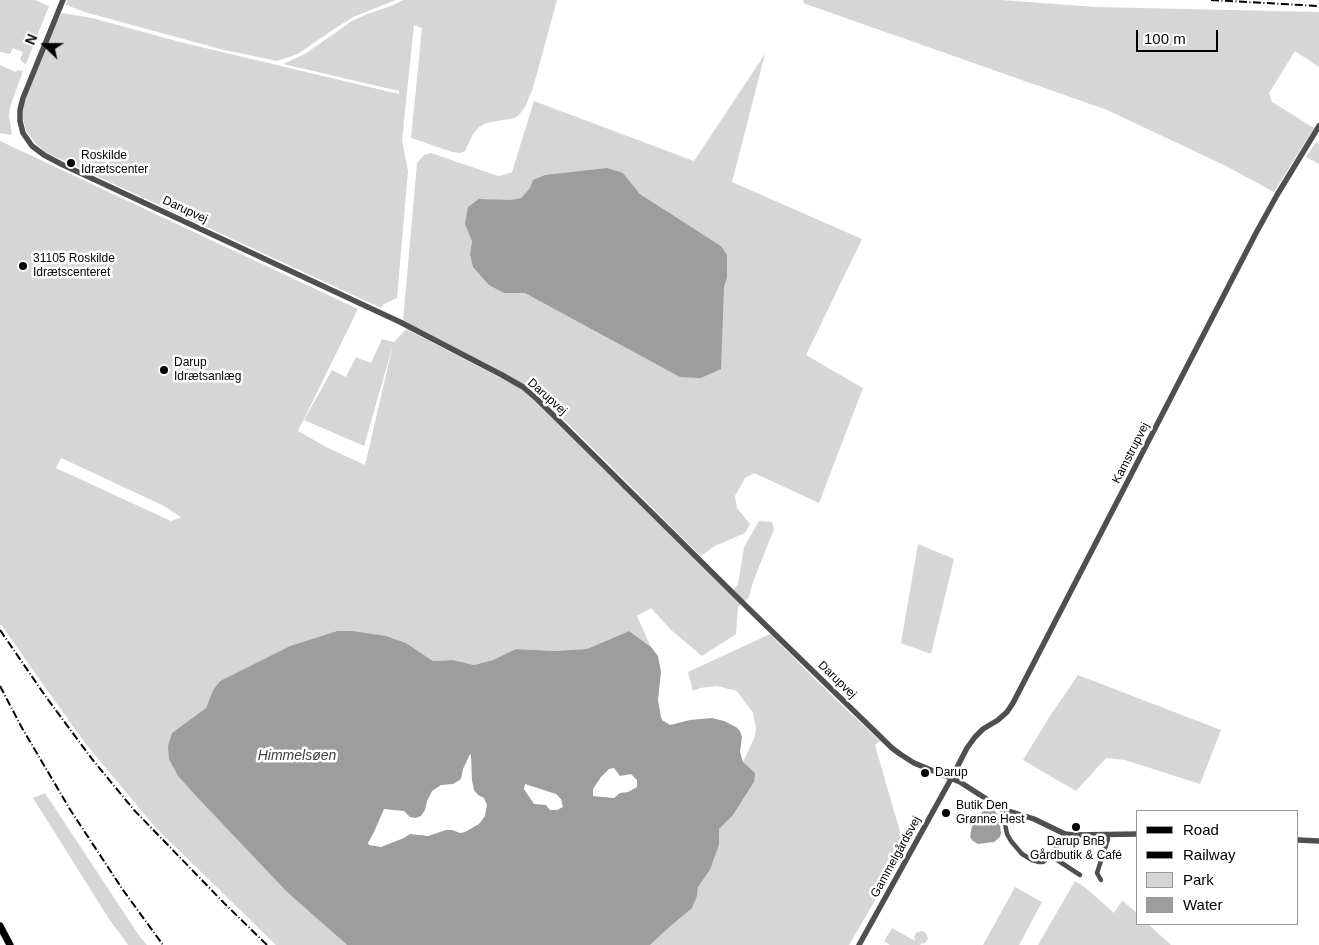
<!DOCTYPE html>
<html>
<head>
<meta charset="utf-8">
<style>
  body { margin:0 }
  #map { position:relative; width:1319px; height:945px; overflow:hidden; background:#fff; font-family:Helvetica,sans-serif }
  canvas { display:block }
  .legend { position:absolute; left:1136px; top:810px; width:162px; height:115px; box-sizing:border-box; background:#fff; border:1px solid #999; margin:0; padding:6px 9px; list-style:none; font-size:15px; color:#000 }
  .legend li { display:flex; align-items:center; gap:10px; height:25px }
  .legend b { width:25px; border:1px solid #999 }
  .north { position:absolute; left:20px; top:20px; width:50px; height:50px; -webkit-text-stroke:4px #fff; paint-order:stroke; rotate:292deg; font-size:14px; font-weight:700; line-height:20px; text-align:center; color:#000 }
  .north::after { content:''; display:block; margin:auto; width:18px; height:22px; background:#000; clip-path:polygon(50% 0,100% 100%,50% 72%,0 100%) }
  .scale { position:absolute; left:1136px; top:30px; width:82px; height:22px; box-sizing:border-box; border:2px solid #000; border-top:0; padding-left:6px; font-size:15px; line-height:18px; white-space:nowrap; color:#000; -webkit-text-stroke:4px #fff; paint-order:stroke }
</style>
</head>
<body>
<div id="map">
<canvas width="1319" height="945"></canvas>
<ul class="legend">
<li><b style="height:6px;background:#000"></b>Road</li>
<li><b style="height:6px;background:#000"></b>Railway</li>
<li><b style="height:14px;background:#d6d6d6"></b>Park</li>
<li><b style="height:14px;background:#9d9d9d"></b>Water</li>
</ul>
<div class="north">N</div>
<div class="scale">100 m</div>
</div>
<script>
const c = document.querySelector('canvas').getContext('2d');
c.lineJoin = 'round';
function paint(path, color) {
  c.fillStyle = color;
  c.fill(path, 'evenodd');
}
function shape(rows) {
  const path = new Path2D();
  for (const r of rows) {
    path.moveTo(r[0], r[1]);
    for (let i = 2; i < r.length; i += 2) path.lineTo(r[i], r[i + 1]);
  }
  return path;
}
function trace(path, color, width, dash) {
  c.strokeStyle = color;
  c.lineWidth = width;
  c.lineCap = dash ? 'butt' : 'round';
  c.setLineDash(dash || []);
  c.stroke(path);
}
function write(font, color, halo, rows, align = 'center') {
  c.font = font + ' Helvetica,sans-serif';
  c.lineWidth = 5;
  c.setLineDash([]);
  c.textBaseline = 'middle';
  c.strokeStyle = halo;
  c.fillStyle = color;
  for (const [text, x, y, turn = 0] of rows) {
    c.save();
    c.translate(x, y);
    c.rotate((+turn || 0) * Math.PI / 180);
    c.textAlign = isNaN(turn) ? turn : align;
    if (halo) c.strokeText(text, 0, 0);
    c.fillText(text, 0, 0);
    c.restore();
  }
}
const green = shape([
  [0,0,35,0,49,6,26,64,23,63,20,59,23,52,13,48,10,54,0,52],
  [67,0,396,0,353,17,328,33,298,54,277,61,224,50,88,13,66,5],
  [403,0,557,0,533,88,525,107,519,115,515,118,486,123,479,127,473,134,465,151,460,153,452,152,411,138,422,28,414,25,402,140,408,171,397,298,384,304,381,308,45,152,37,145,26,131,23,118,23,109,26,97,56,23,62,13,92,18,180,42,399,94,399,91,283,64,305,54,352,21,367,14,391,6],
  [804,0,1001,0,1096,7,1319,12,1319,67,1295,51,1269,93,1272,102,1314,128,1274,192,1226,166,1107,110,803,3],
  [765,54,732,182,862,239,806,355,863,388,819,503,754,473,745,478,735,496,737,508,750,524,745,533,715,546,701,556,541,397,527,387,505,374,403,321,417,163,424,155,431,153,498,176,507,174,512,172,534,101,694,161],
  [623,173,640,194,721,246,727,278,724,287,504,293,470,254,479,199,510,201,521,198,530,188,533,180],
  [0,65,16,72,18,70,23,71,10,107,9,116,12,134,10,135,0,133],
  [0,141,358,309,298,431,326,447,365,465,393,345,364,446,304,420,332,370,346,377,356,357,371,363,382,339,394,342,406,329,520,388,534,399,731,593,738,584,744,547,759,521,772,522,774,529,753,582,749,597,738,607,736,634,702,656,671,630,651,608,637,616,651,647,629,631,587,649,554,651,516,649,493,660,474,665,453,660,433,661,406,643,337,631,290,646,220,681,213,690,206,708,172,733,178,776,195,795,287,892,347,945,276,945,155,827,85,743,35,673,0,623],
  [61,458,162,505,181,517,171,521,56,468],
  [1316,142,1319,144,1319,164,1306,157],
  [918,544,954,559,931,654,901,643],
  [770,634,832,696,880,741,875,745,905,849,849,945,650,945,697,896,698,887,710,870,719,845,719,829,733,815,754,782,743,762,755,736,756,728,753,713,737,691,717,686,700,688,693,691,688,672],
  [1078,675,1221,730,1200,784,1125,760,1106,758,1076,791,1023,760,1050,716],
  [45,793,140,937,147,945,128,945,109,919,33,798],
  [1075,881,1087,889,1114,913,1122,901,1123,901,1138,914,1138,924,1148,924,1171,945,1177,945,1038,945],
  [1015,887,1042,902,1019,945,983,945],
  [892,928,915,941,914,937,916,933,922,931,926,933,928,939,925,943,920,944,921,945,890,945,884,941]
]);
const water = shape([
  [607,168,623,173,640,194,721,246,727,255,727,278,724,287,721,369,701,378,680,377,525,293,504,293,489,285,473,267,470,254,472,241,465,224,468,207,479,199,510,200,521,198,530,188,533,180,545,175],
  [337,631,352,631,386,636,406,643,433,661,453,660,474,665,493,660,516,649,554,651,587,649,629,631,651,647,658,656,661,672,658,700,661,717,662,720,670,725,690,720,712,718,724,721,736,727,740,731,742,737,740,752,743,762,755,773,754,782,733,815,719,829,719,845,710,870,698,887,697,896,692,908,667,929,650,945,347,945,287,892,195,795,178,776,169,759,168,746,172,733,206,708,213,690,220,681,290,646],
  [470,754,471,755,472,781,474,790,478,795,484,798,487,805,485,816,479,824,465,832,460,833,452,830,446,830,428,836,410,834,404,838,381,847,369,845,368,843,374,832,384,809,404,811,410,817,416,818,421,816,425,810,427,801,432,791,441,785,453,784,461,779,463,769],
  [614,768,620,776,631,774,637,780,637,787,628,792,620,793,614,798,593,796,593,789,601,777,609,769],
  [525,784,556,794,561,799,563,807,557,810,550,810,546,805,534,804,524,789],
  [989,807,994,810,997,814,1000,825,1001,833,1000,837,994,842,978,844,973,841,970,837,972,826,984,809]
]);
const minor = shape([
  [1002,809,1007,834,1011,841,1022,854,1032,860,1039,862,1043,862,1051,856,1065,834],
  [1051,856,1080,875],
  [1101,880,1097,873,1108,839,1107,834]
]);
const tertiary = shape([
  [63,0,23,98,20,110,20,121,23,133,32,146,44,155,61,164,400,322,502,375,523,387,537,399,748,608,892,748,900,754,914,763,960,782,1002,809,1034,819,1065,834,1074,835,1138,834],
  [1298,840,1319,841],
  [859,945,951,779,967,748,975,737,983,729,998,720,1007,712,1013,703,1256,233,1277,195,1319,126]
]);
const primary = shape([
  [0,926,10,945]
]);
const rail = shape([
  [1211,0,1319,6],
  [0,630,46,697,92,759,134,810,225,904,267,945],
  [0,686,22,728,71,811,123,890,163,945]
]);
const markers = [
  [71,163,5,"#000"],
  [23,266,5,"#000"],
  [164,370,5,"#000"],
  [925,773,5,"#000"],
  [946,813,5,"#000"],
  [1076,827,5,"#000"]
];
const poiNames = [
  ["Roskilde",81,156],
  ["Idrætscenter",81,170],
  ["31105 Roskilde",33,259],
  ["Idrætscenteret",33,273],
  ["Darup",174,363],
  ["Idrætsanlæg",174,377],
  ["Darup",935,773],
  ["Butik Den",956,806],
  ["Grønne Hest",956,820],
  ["Darup BnB",1076,842,"center"],
  ["Gårdbutik & Café",1076,856,"center"]
];
const streetNames = [
  ["Darupvej",185,210,25],
  ["Darupvej",547,397,42],
  ["Kamstrupvej",1131,453,-63],
  ["Darupvej",837,680,44],
  ["Gammelgårdsvej",896,857,-61]
];
const waterNames = [
  ["Himmelsøen",297,756]
];
paint(green, '#d6d6d6');
paint(water, '#9d9d9d');
trace(primary, '#dbdbdb', 8);
trace(minor, '#4f4f4f', 4.5);
trace(tertiary, '#4f4f4f', 5.5);
trace(primary, '#000', 7);
trace(rail, '#000', 2, [8, 2.5, 1, 2.5]);
for (const [x, y, r, color] of markers) {
  const dot = new Path2D();
  dot.arc(x, y, r, 0, 2 * Math.PI);
  c.fillStyle = color;
  c.fill(dot);
  trace(dot, '#fff', 2);
}
write('12px', '#000', '#fff', poiNames, 'left');
write('12px', '#000', '#fff', streetNames);
write('italic 14px', '#3e3e3e', '#fff', waterNames);
</script>
</body>
</html>
